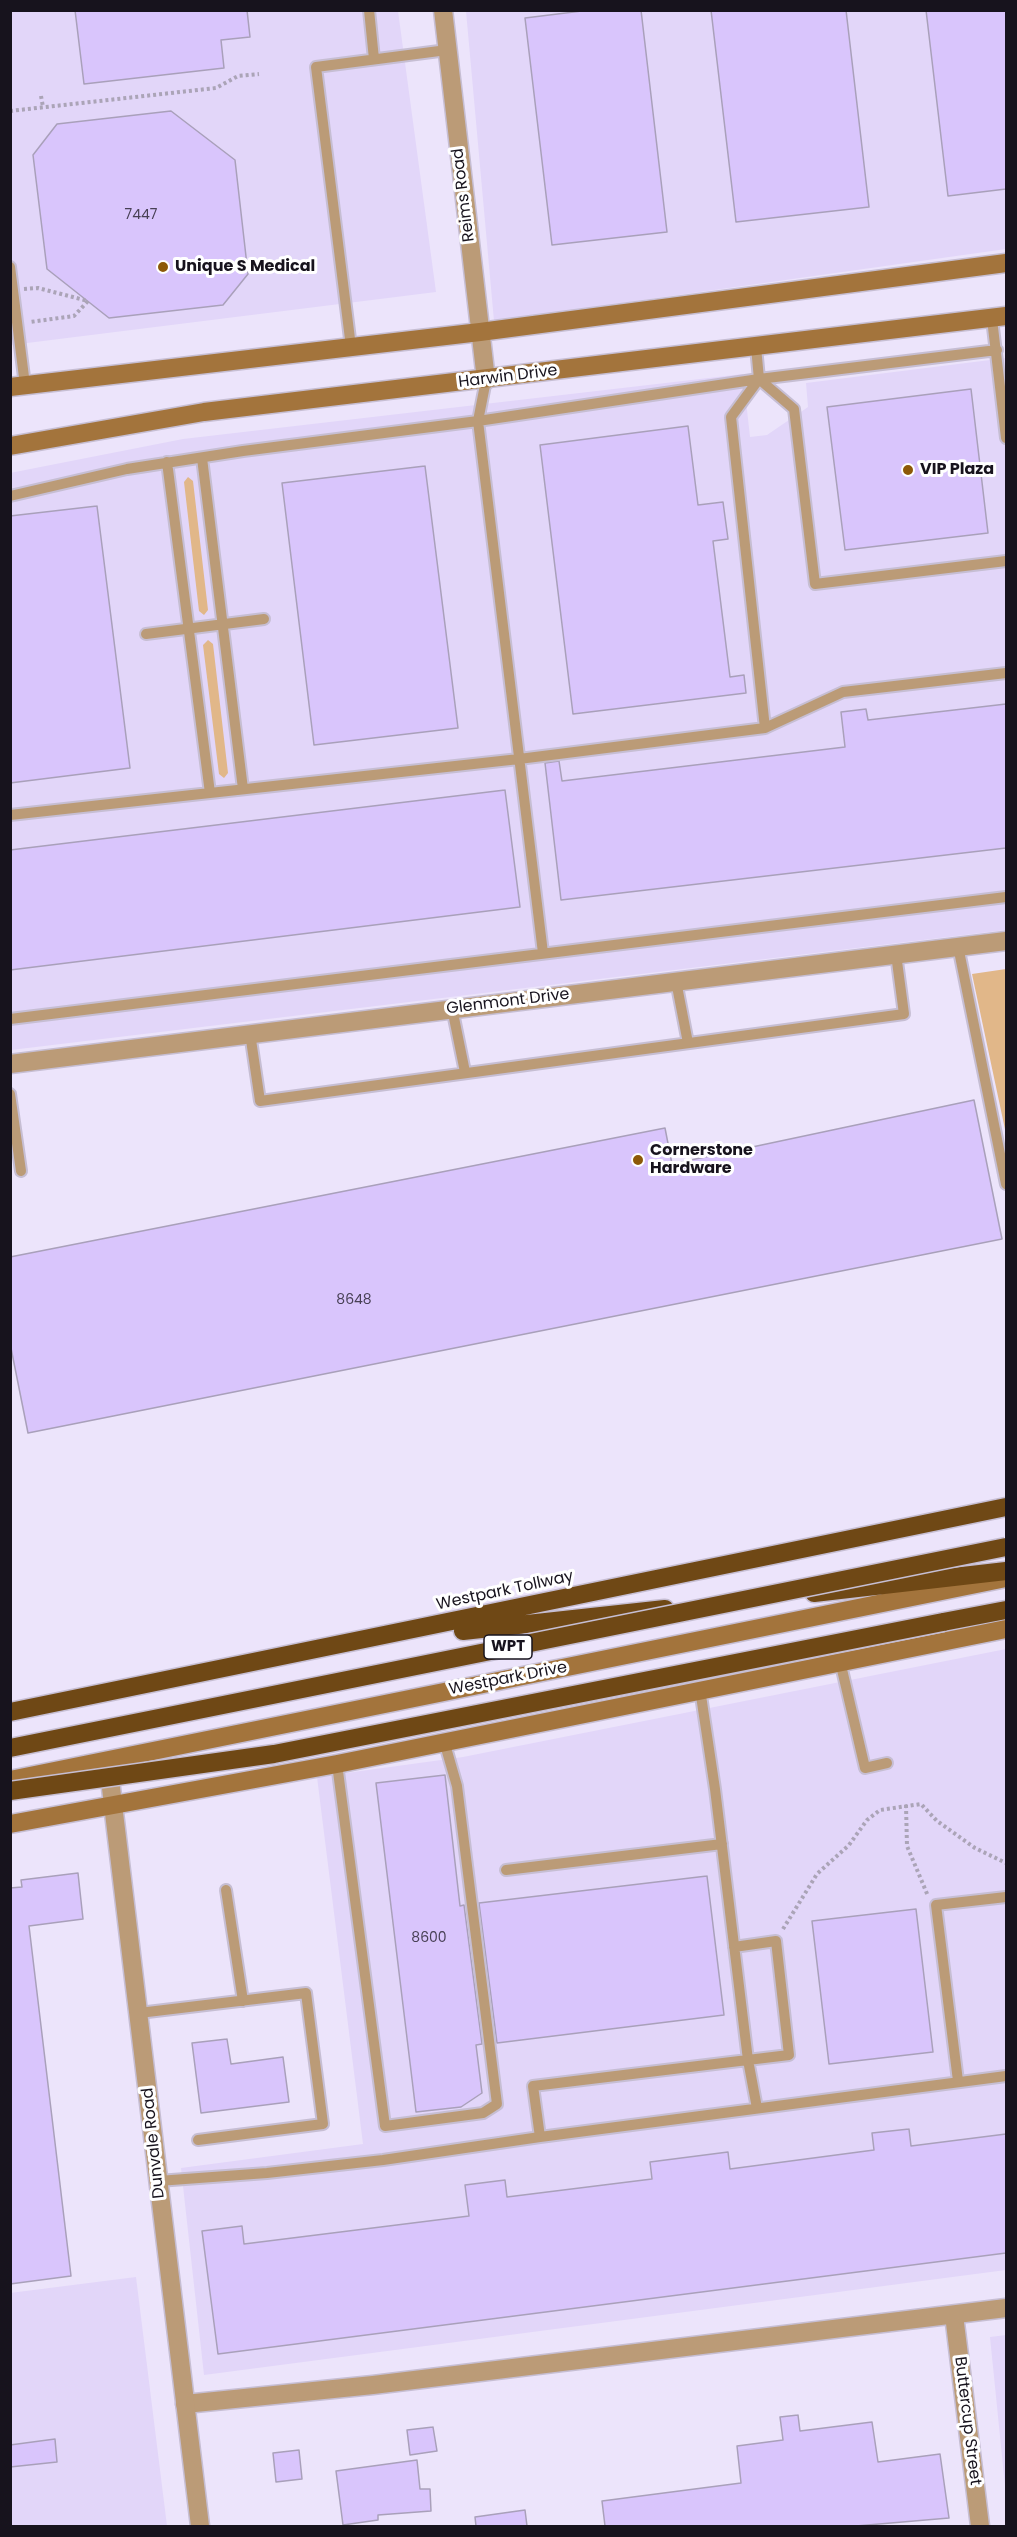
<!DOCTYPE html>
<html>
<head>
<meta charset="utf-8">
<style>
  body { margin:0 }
  #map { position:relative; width:1017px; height:2537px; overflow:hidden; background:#ece4fb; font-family:Poppins,sans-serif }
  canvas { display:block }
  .frame { position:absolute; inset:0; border:12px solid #17131d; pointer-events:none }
</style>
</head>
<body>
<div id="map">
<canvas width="1017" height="2537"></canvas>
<div class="frame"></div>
</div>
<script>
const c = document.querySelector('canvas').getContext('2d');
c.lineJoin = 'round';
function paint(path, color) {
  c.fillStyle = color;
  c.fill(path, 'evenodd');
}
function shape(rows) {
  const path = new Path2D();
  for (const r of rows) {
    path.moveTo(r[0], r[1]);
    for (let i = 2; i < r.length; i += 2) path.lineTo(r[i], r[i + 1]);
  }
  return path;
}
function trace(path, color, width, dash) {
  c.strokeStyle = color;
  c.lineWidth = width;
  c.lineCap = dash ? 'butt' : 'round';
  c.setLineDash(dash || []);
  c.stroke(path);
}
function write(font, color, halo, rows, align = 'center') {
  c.font = font + ' Poppins,sans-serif';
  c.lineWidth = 6;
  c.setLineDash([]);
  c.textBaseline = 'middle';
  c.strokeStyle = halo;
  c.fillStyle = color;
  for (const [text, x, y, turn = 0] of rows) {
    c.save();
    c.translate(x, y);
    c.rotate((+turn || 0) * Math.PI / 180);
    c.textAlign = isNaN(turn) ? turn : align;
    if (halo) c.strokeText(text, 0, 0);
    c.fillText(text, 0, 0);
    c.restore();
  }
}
const built = shape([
  [10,11,398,11,436,292,11,345],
  [466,11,1006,11,1006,249,494,321],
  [1006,358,1006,930,11,1050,10,473,183,439,743,374,750,437,767,435,808,407,806,383],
  [1006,1649,1006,2270,204,2375,181,2168,363,2144,317,1777,463,1757],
  [136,2277,167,2526,11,2526,10,2293],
  [1006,2335,1006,2496,990,2337]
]);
const green = shape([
  [188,477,193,481,208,610,204,615,199,611,184,482],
  [208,640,213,644,228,773,224,778,219,774,203,645],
  [1006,969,1006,1134,972,974]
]);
const building = shape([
  [75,10,247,10,250,37,221,40,224,68,84,84,75,10],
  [590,10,641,10,667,232,552,245,525,18,590,10],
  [711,10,846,10,869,207,736,222,711,10],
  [926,10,1006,10,1006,189,948,196,926,10],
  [171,111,235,160,248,274,223,305,109,318,47,269,33,155,57,124,171,111],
  [971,389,988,533,845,550,827,407,971,389],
  [688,426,698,505,723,502,728,539,713,541,730,677,744,675,746,693,573,714,540,445,688,426],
  [425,466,458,728,314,745,282,483,425,466],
  [97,506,130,768,10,783,10,516,97,506],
  [1006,704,1006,848,561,900,545,763,559,761,562,781,845,747,841,712,866,709,868,720,1006,704],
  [505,790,520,907,10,970,10,850,505,790],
  [974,1100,1002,1239,28,1433,10,1343,10,1257,665,1128,672,1164,974,1100],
  [445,1775,460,1906,464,1905,482,2044,476,2045,482,2093,461,2107,416,2112,376,1783,445,1775],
  [78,1873,83,1919,29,1926,71,2276,10,2284,10,1888,22,1887,21,1880,78,1873],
  [707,1876,724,2015,497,2043,479,1903,707,1876],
  [916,1909,933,2052,829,2064,812,1921,916,1909],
  [227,2039,231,2064,283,2057,289,2102,201,2113,192,2043,227,2039],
  [909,2129,911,2146,1006,2134,1006,2253,218,2354,202,2231,242,2226,244,2244,469,2216,465,2185,505,2180,507,2197,652,2179,650,2162,728,2152,730,2169,874,2150,872,2133,909,2129],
  [798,2415,800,2431,872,2422,878,2462,940,2454,949,2518,856,2526,605,2526,602,2501,741,2483,737,2446,783,2440,780,2417,798,2415],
  [433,2427,437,2451,410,2455,407,2430,433,2427],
  [55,2439,57,2462,10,2467,10,2445,55,2439],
  [299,2450,302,2479,276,2482,273,2453,299,2450],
  [417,2460,420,2489,430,2489,431,2511,378,2515,378,2520,343,2525,336,2471,417,2460],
  [525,2510,527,2526,476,2526,475,2517,525,2510]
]);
const path = shape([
  [41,96,43,107],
  [10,111,216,88,238,76,259,74],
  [24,289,38,288,88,301,74,316,30,322],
  [906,1805,907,1846,928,1896],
  [783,1929,817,1874,849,1845,867,1820,880,1810,921,1804,937,1821,975,1848,1006,1863]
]);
const service = shape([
  [369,10,374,59],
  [10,267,25,385],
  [992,319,1006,438],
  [351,347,316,67,447,50],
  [756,347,759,379,794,409,815,584,1006,561],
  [759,379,731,417,765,728],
  [486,380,478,421,543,953],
  [202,458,243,789],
  [167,462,210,793],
  [10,496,127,469,243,451,478,421,759,379,997,350],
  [146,634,264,619],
  [10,815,519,759,765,728,843,692,1006,673],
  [958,946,1006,1184],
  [676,981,688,1043],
  [452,1008,465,1072],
  [10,1019,1006,897],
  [250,1033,260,1101,904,1014,896,954],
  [10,1094,21,1171],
  [840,1661,865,1768,887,1763],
  [700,1689,715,1789,748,2060,757,2108],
  [337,1764,385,2126,483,2113,497,2104,457,1786,444,1741],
  [506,1870,722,1844],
  [226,1890,243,2001],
  [139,2013,306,1993,323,2124,198,2140],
  [958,2081,936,1905,1006,1897],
  [540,2137,533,2086,789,2055,776,1941,734,1947],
  [158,2181,267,2173,383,2160,540,2137,1006,2076]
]);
const minor = shape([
  [443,10,486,380],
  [10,1064,1006,941],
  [954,2315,980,2526],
  [185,2404,373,2385,1006,2308]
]);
const tertiary = shape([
  [108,1763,200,2526]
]);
const secondary = shape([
  [10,387,480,332,1006,263],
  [10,446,204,412,1006,316],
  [10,1780,1006,1578],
  [10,1824,337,1764,1006,1629]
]);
const motorway = shape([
  [814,1593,1006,1571],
  [943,1622,1006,1610],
  [463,1631,665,1609],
  [10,1712,1006,1507]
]);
const motorwayBridge = shape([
  [10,1748,1006,1547],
  [10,1791,274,1754,943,1622]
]);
const markers = [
  [163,267,6,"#8d5908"],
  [908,470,6,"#8d5908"],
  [638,1160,6,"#8d5908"]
];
const numberNames = [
  ["7447",141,215],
  ["8648",354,1300],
  ["8600",429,1938]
];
const shields = [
  [508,1647,48]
];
const shieldNames = [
  ["WPT",508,1647]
];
const streetNames = [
  ["Reims Road",464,195,-97],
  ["Harwin Drive",508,377,-7],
  ["Glenmont Drive",508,1002,-7],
  ["Westpark Tollway",505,1591,-12],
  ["Westpark Drive",508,1679,-11],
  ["Dunvale Road",154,2143,-96],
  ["Buttercup Street",967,2421,83]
];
const poiNames = [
  ["Unique S Medical",175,267],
  ["VIP Plaza",920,470],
  ["Cornerstone",650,1151],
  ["Hardware",650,1169]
];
paint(built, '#e2d6f9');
paint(green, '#e1b789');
paint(building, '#d9c5fc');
trace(building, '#a9a0ba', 1.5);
trace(service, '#c6bed3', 14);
trace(minor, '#c6bed3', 21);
trace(tertiary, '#c6bed3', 21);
trace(secondary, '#c6bed3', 21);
trace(motorway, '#c6bed3', 21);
trace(path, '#aba4b7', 4, [3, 3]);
trace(service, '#bb9b77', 10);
trace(minor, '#bb9b77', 18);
trace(tertiary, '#bb9b77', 18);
trace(secondary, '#a3743c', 18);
trace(motorway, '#6f4815', 18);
trace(motorwayBridge, '#c6bed3', 21, []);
trace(motorwayBridge, '#6f4815', 18);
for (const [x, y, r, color] of markers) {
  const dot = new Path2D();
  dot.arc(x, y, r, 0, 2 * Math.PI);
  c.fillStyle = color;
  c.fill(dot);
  trace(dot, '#fff', 2);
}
write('14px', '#484055', null, numberNames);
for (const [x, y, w] of shields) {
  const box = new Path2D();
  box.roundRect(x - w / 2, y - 12, w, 24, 4.5);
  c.fillStyle = '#fff';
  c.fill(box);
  trace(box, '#17131d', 1.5);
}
write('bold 15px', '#17131d', null, shieldNames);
write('16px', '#17131d', '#fff', streetNames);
write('bold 16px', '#17131d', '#fff', poiNames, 'left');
</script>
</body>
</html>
